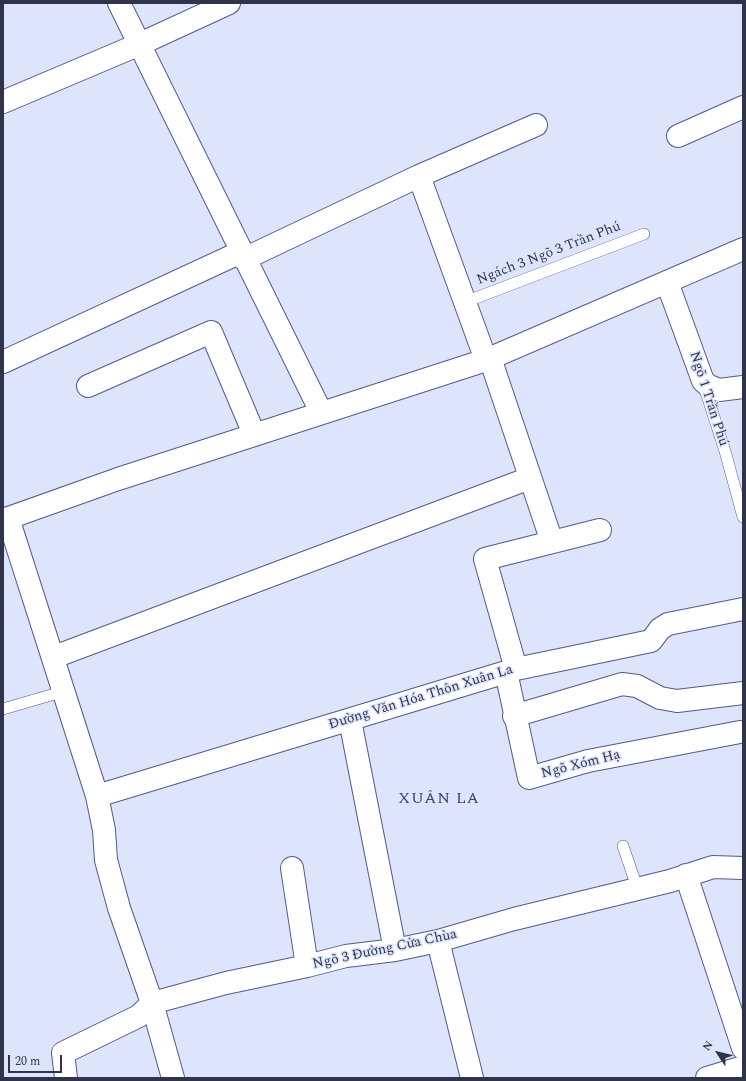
<!DOCTYPE html>
<html>
<head>
<meta charset="utf-8">
<style>
  body { margin:0 }
  #map { position:relative; width:746px; height:1081px; overflow:hidden; background:#dde4fb; font-family:Spectral,serif }
  canvas { display:block }
  .frame { position:absolute; inset:0; border:4px solid #2f344a; pointer-events:none }
  .north { position:absolute; left:698px; top:1033px; width:40px; height:40px; -webkit-text-stroke:3px #dde4fb; paint-order:stroke; rotate:305deg; font-size:11px; font-weight:700; line-height:16px; text-align:center; color:#2f344a }
  .north::after { content:''; display:block; margin:auto; width:14px; height:18px; background:#2f344a; clip-path:polygon(50% 0,100% 100%,50% 72%,0 100%) }
  .scale { position:absolute; left:8px; top:1055px; width:54px; height:18px; box-sizing:border-box; border:2px solid #2f344a; border-top:0; padding-left:5px; font-size:12px; line-height:14px; white-space:nowrap; color:#2f344a; -webkit-text-stroke:3px #dde4fb; paint-order:stroke }
</style>
</head>
<body>
<div id="map">
<canvas width="746" height="1081"></canvas>
<div class="frame"></div>
<div class="north">N</div>
<div class="scale">20 m</div>
</div>
<script>
const c = document.querySelector('canvas').getContext('2d');
c.lineJoin = 'round';
function shape(rows) {
  const path = new Path2D();
  for (const r of rows) {
    path.moveTo(r[0], r[1]);
    for (let i = 2; i < r.length; i += 2) path.lineTo(r[i], r[i + 1]);
  }
  return path;
}
function trace(path, color, width, dash) {
  c.strokeStyle = color;
  c.lineWidth = width;
  c.lineCap = dash ? 'butt' : 'round';
  c.setLineDash(dash || []);
  c.stroke(path);
}
function write(font, color, halo, rows, align = 'center') {
  c.font = font + ' Spectral,serif';
  c.lineWidth = 3;
  c.setLineDash([]);
  c.textBaseline = 'middle';
  c.strokeStyle = halo;
  c.fillStyle = color;
  for (const [text, x, y, turn = 0] of rows) {
    c.save();
    c.translate(x, y);
    c.rotate((+turn || 0) * Math.PI / 180);
    c.textAlign = isNaN(turn) ? turn : align;
    if (halo) c.strokeText(text, 0, 0);
    c.fillText(text, 0, 0);
    c.restore();
  }
}
const lane = shape([
  [465,302,644,234],
  [703,383,725,451,743,517],
  [3,709,65,691],
  [623,846,638,890]
]);
const street = shape([
  [119,3,321,412],
  [3,102,140,44,229,3],
  [678,136,743,107],
  [419,176,486,360],
  [244,259,419,176,536,125],
  [667,282,703,381,709,386,719,390,743,387],
  [490,358,552,542],
  [3,362,241,252],
  [88,386,211,332,254,434],
  [8,518,97,796,104,830,106,860,119,908,152,1003,173,1078],
  [3,520,118,479,486,360,743,249],
  [54,657,530,478],
  [516,669,485,559,600,530],
  [506,672,529,778,588,761,740,732],
  [514,716,622,684,637,686,660,698,677,701,743,693],
  [350,720,395,950],
  [97,796,516,669,651,641,660,629,668,624,743,609],
  [292,868,307,966],
  [686,875,743,1048],
  [438,941,472,1078],
  [66,1078,63,1053,139,1016,152,1003,226,983,307,966,346,956,395,950,438,941,514,919,670,881,713,867,743,868],
  [707,1078,743,1067]
]);
const streetNames = [
  ["Ngách 3 Ngõ 3 Trần Phú",549,254,-21],
  ["Ngõ 1 Trần Phú",708,399,72],
  ["Đường Văn Hóa Thôn Xuân La",421,698,-17],
  ["Ngõ Xóm Hạ",581,765,-14],
  ["Ngõ 3 Đường Cửa Chùa",385,950,-12]
];
const quarterNames = [
  ["XUÂN LA",439,800]
];
trace(lane, '#505b8b', 12);
trace(street, '#505b8b', 24);
trace(lane, '#fff', 11);
trace(street, '#fff', 22);
write('14px', '#2f344a', '#dde4fb', streetNames);
c.letterSpacing = '1px';
write('16px', '#3c4674', '#dde4fb', quarterNames);
c.letterSpacing = '0px';
</script>
</body>
</html>
